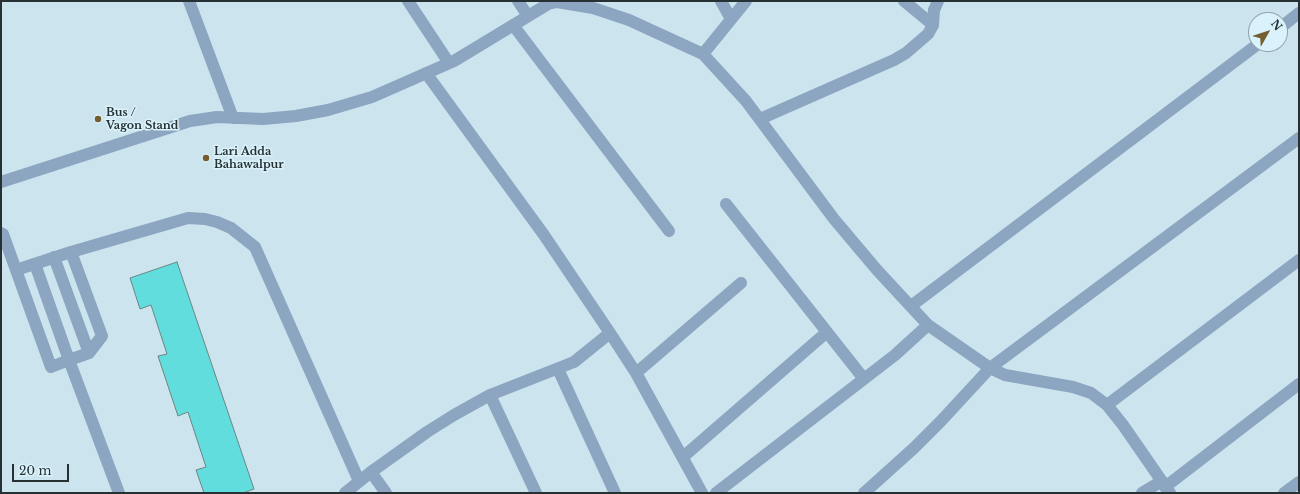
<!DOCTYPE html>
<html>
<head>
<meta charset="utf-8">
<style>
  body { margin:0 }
  #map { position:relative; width:1300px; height:494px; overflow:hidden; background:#cce4ee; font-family:"Libre Baskerville",serif }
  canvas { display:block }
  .frame { position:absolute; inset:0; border:2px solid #273134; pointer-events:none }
  .north { position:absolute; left:1248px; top:12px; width:40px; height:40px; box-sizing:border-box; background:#d9f2fb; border:1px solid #92a5ab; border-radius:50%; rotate:51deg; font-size:11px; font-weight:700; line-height:16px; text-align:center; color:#273134 }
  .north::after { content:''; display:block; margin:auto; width:14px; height:18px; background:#765d2e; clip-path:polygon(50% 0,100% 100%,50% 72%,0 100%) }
  .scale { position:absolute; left:12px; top:464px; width:57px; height:18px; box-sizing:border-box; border:2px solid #273134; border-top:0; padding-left:5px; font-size:12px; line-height:14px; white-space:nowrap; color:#273134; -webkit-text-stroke:3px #d9f2fb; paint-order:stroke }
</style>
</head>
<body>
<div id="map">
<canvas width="1300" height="494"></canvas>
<div class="frame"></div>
<div class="north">N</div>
<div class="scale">20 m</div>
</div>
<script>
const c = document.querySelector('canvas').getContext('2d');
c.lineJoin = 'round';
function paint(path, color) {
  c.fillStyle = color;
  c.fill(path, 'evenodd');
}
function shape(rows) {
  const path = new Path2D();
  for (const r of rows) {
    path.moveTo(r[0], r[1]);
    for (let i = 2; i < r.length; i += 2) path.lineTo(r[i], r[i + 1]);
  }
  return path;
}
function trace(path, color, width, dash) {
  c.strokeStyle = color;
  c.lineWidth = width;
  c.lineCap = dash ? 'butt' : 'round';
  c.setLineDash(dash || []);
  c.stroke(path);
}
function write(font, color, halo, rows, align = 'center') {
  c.font = font + ' "Libre Baskerville",serif';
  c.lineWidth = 3;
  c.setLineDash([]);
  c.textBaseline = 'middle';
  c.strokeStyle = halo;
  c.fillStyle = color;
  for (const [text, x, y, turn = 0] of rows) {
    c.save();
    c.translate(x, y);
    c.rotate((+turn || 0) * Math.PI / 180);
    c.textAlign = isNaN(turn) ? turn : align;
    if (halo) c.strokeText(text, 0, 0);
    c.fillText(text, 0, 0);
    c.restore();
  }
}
const building = shape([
  [177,262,254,489,243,493,204,493,196,470,206,467,188,412,178,416,158,356,167,354,151,305,140,309,130,278,177,262]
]);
const minor = shape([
  [189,1,233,118],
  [408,1,449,63],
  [518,1,528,16],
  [721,1,731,19],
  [904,1,933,25],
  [513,25,669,231],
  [1280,28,1299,13],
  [703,54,746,1],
  [426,73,544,235,610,333,636,373,702,493],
  [760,119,894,60,906,53,928,34,933,25,934,10,938,1],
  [1,182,190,121,217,117,263,119,296,116,328,110,372,97,454,61,548,4,557,2,593,8,629,20,703,54,746,101,834,219,877,270,928,325,990,368,1005,375,1073,387,1091,393,1107,405,1123,425,1170,493],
  [726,204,864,379],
  [1,233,3,234,16,270,71,252,188,218,205,219,217,222,231,228,255,247,359,481],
  [71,252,102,336,89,353,69,360,119,493],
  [54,257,89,353],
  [16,270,51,367,69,360,35,264],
  [911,306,1258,44],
  [558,369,615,493],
  [636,373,741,283],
  [490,395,536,493],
  [1107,405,1299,260],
  [683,457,827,332],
  [371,472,386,493],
  [1165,487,1299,384],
  [345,493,371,472,427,432,454,415,490,395,574,362,610,333],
  [716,493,895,355,928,325],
  [864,493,914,448,941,421,990,368,1299,138],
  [1142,493,1162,481],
  [1284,493,1299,482]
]);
const markers = [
  [98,119,4,"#765d2e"],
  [206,158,4,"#765d2e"]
];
const poiNames = [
  ["Bus /",106,113],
  ["Vagon Stand",106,126],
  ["Lari Adda",214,152],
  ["Bahawalpur",214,165]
];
paint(building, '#61dddd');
trace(building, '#6c8585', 1);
trace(minor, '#8ca5c1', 12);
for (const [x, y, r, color] of markers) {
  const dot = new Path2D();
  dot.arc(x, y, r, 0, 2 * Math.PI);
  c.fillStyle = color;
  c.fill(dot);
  trace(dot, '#d9f2fb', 1.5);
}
write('bold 11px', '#273134', '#d9f2fb', poiNames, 'left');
</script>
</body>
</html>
